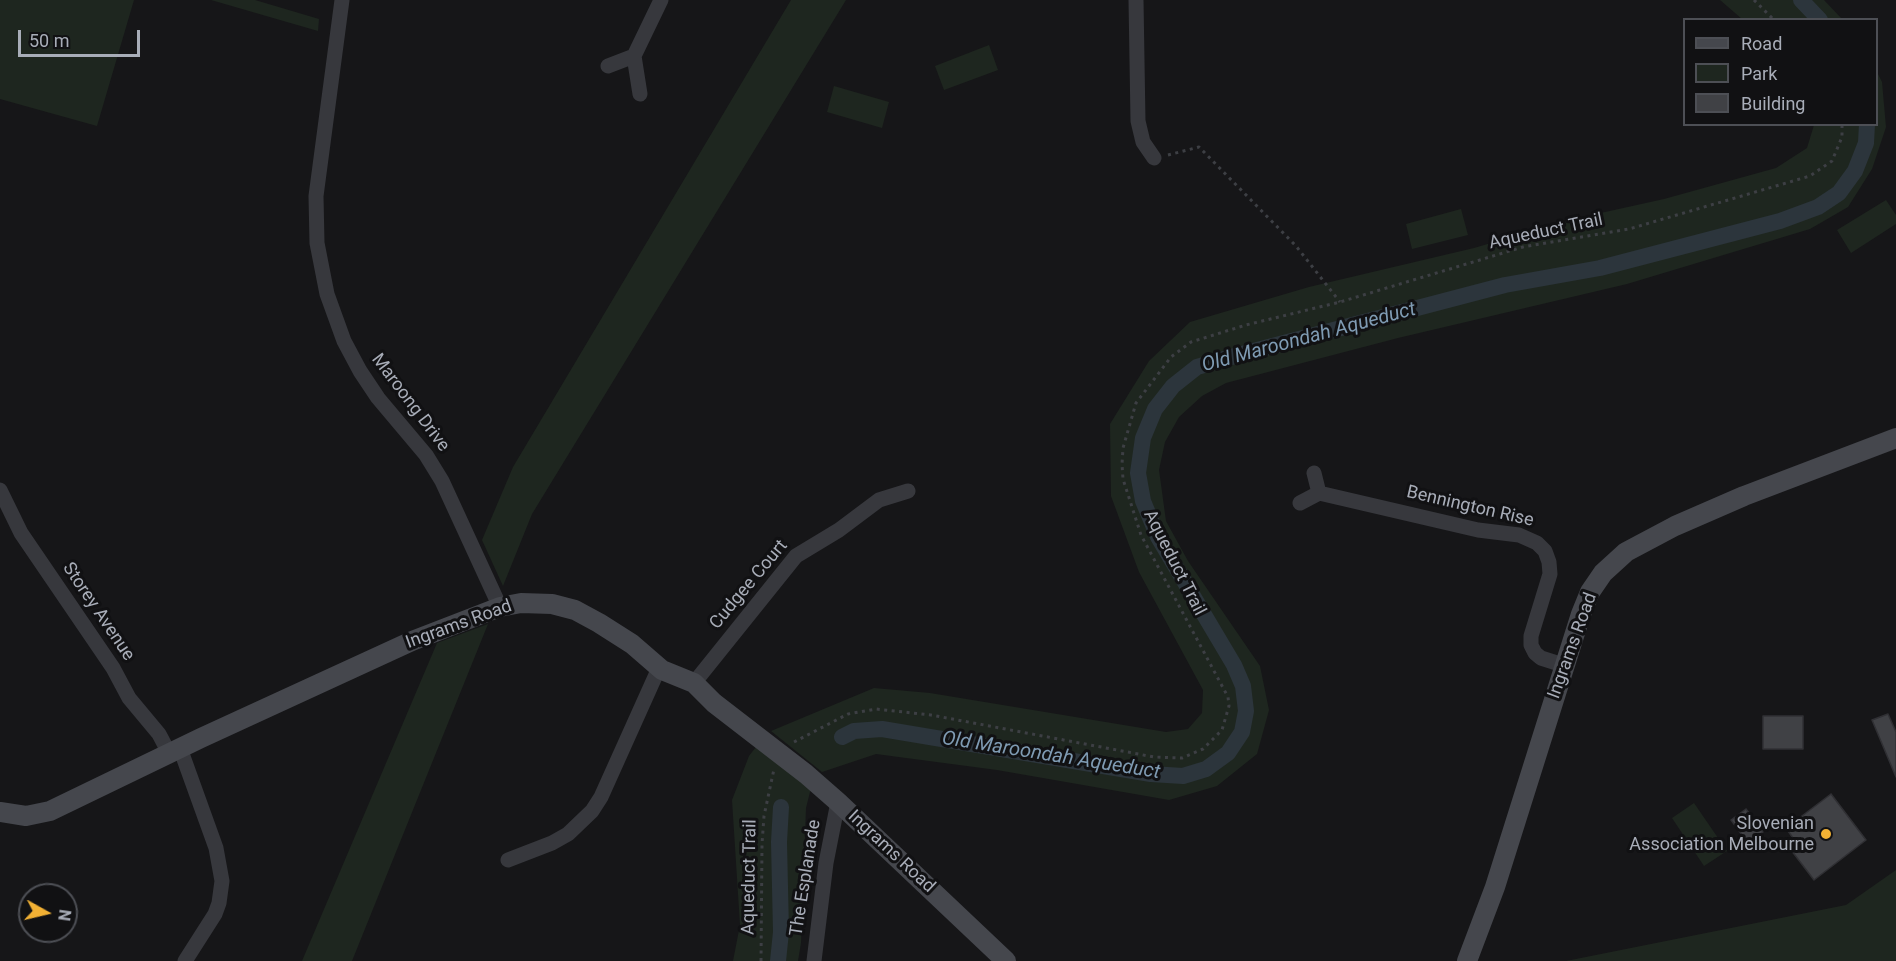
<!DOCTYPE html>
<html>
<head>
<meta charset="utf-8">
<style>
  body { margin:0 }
  #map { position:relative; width:1896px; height:961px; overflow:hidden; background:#161618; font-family:Roboto,sans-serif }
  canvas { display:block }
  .legend { position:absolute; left:1683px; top:18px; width:195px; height:108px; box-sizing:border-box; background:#111113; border:2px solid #4d4f55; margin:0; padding:8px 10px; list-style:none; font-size:18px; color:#a8adb8 }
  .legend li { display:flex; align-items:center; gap:12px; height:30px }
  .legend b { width:30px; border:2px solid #4d4f55 }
  .north { position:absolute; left:18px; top:883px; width:60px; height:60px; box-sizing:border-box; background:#111113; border:2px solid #4d4f55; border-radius:50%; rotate:98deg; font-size:16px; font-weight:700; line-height:24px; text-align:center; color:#a8adb8 }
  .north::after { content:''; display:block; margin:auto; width:21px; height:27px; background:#f2b134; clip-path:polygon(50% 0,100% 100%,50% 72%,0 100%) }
  .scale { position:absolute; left:18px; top:30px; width:122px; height:27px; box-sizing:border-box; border:3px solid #a8adb8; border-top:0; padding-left:8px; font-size:18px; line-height:21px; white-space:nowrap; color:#a8adb8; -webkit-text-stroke:4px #111113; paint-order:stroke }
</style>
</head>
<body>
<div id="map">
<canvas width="1896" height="961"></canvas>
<ul class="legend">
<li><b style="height:8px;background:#45474d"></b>Road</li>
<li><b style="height:16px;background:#1e261f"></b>Park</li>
<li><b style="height:16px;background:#404145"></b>Building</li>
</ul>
<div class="north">N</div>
<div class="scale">50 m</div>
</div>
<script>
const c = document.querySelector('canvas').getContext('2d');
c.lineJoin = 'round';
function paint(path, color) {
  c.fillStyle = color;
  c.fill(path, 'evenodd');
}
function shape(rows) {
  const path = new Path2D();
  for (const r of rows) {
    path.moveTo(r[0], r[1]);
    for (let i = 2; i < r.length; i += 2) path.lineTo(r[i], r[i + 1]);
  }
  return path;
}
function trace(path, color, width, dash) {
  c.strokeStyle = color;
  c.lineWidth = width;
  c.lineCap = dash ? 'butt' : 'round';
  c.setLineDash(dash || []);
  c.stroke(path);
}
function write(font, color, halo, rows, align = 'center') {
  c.font = font + ' Roboto,sans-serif';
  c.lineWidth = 6;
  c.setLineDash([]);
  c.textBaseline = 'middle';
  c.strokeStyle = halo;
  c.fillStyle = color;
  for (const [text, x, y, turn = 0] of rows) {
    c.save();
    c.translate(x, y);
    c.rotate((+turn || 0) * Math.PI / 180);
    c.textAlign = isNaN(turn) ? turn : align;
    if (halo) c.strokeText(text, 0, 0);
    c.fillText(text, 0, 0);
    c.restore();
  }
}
const green = shape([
  [0,0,134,0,97,126,0,99],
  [211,0,255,0,319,19,318,31],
  [791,0,846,0,532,514,503,586,482,540,513,467],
  [1720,0,1824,0,1842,19,1742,19],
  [989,45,998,70,944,90,935,66],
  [1877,72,1882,82,1886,127,1872,169,1848,207,1810,229,1627,284,1398,338,1226,383,1202,396,1179,417,1165,442,1159,470,1166,521,1188,561,1260,666,1269,710,1257,754,1217,786,1169,800,997,770,876,754,822,772,771,731,874,688,930,693,1166,732,1188,729,1202,713,1203,690,1139,572,1111,496,1110,424,1149,361,1190,322,1309,287,1474,248,1569,220,1664,199,1776,168,1807,148,1814,125,1876,124],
  [834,86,889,102,882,128,827,112],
  [1886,200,1896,215,1896,224,1851,253,1837,230],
  [1461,209,1468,235,1412,249,1406,224],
  [488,624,352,961,302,961,437,643],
  [756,747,811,788,806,808,801,943,798,961,733,961,740,925,732,800,749,756],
  [1694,803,1727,851,1704,866,1672,818],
  [1896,870,1896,961,1566,961,1846,905]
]);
const canal = shape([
  [1801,0,1820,20],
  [842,737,854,731,882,729,1151,774,1183,776,1206,769,1228,753,1242,732,1246,711,1243,686,1234,665,1158,537,1143,501,1138,473,1143,438,1155,409,1173,386,1197,367,1238,355,1505,285,1600,268,1780,221,1818,207,1839,193,1855,171,1866,143,1867,124],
  [778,961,781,932,779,842,781,807]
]);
const building = shape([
  [1888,714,1896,732,1896,777,1872,720,1888,714],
  [1763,716,1803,716,1803,749,1763,749,1763,716],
  [1831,794,1866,840,1814,880,1788,846,1795,841,1786,828,1831,794],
  [1746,809,1763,832,1748,843,1731,820,1746,809]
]);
const path = shape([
  [1754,0,1774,20],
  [1168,155,1199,147,1296,246,1340,302],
  [794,742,848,714,876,709,931,715,1154,757,1182,758,1203,749,1222,730,1229,706,1228,697,1141,535,1123,479,1122,464,1123,448,1136,403,1171,357,1191,342,1246,325,1340,302,1523,247,1629,229,1810,176,1832,161,1842,137,1842,124],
  [761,961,762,844,764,816,774,769]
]);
const street = shape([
  [342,0,316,196,317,243,327,294,344,341,360,371,378,398,426,455,442,481,500,607],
  [1136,0,1138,121,1143,142,1154,158],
  [634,56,661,0],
  [608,66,634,56,640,94],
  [0,490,21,533,113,668,129,698,159,734,169,753],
  [1319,493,1478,530,1519,535,1537,543,1545,551,1549,562,1550,574,1531,636,1531,645,1535,653,1541,658,1563,665],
  [1300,503,1319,493,1314,473],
  [694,683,796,556,839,530,879,500,908,491],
  [180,748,216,848,222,881,219,903,215,914,185,961],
  [508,860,552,843,568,834,592,811,601,797,659,668],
  [814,961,826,863,838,802]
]);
const secondary = shape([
  [0,812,26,816,50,811,201,738,412,641,500,607,521,603,552,604,575,610,599,623,632,644,662,670,694,683,714,703,806,774,838,802,1006,961],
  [1467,961,1495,887,1581,614,1590,592,1603,573,1626,552,1675,526,1744,496,1896,438]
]);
const markers = [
  [1826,834,6,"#f2b134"]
];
const streetNames = [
  ["Aqueduct Trail",1546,232,-12],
  ["Maroong Drive",410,403,53],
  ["Bennington Rise",1470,507,13],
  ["Aqueduct Trail",1174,563,63],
  ["Cudgee Court",749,585,-50],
  ["Storey Avenue",98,612,56],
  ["Ingrams Road",459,625,-20],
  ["Ingrams Road",1573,646,-70],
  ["Ingrams Road",891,852,43],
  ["Aqueduct Trail",750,877,-89],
  ["The Esplanade",806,878,-81]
];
const poiNames = [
  ["Slovenian",1814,824],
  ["Association Melbourne",1814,845]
];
const waterNames = [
  ["Old Maroondah Aqueduct",1309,338,-15],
  ["Old Maroondah Aqueduct",1051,756,9]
];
paint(green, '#1e261f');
trace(canal, '#2c353c', 16);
paint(building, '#404145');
trace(building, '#303034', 1.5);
trace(path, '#3d3f44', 3, [3, 4.5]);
trace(street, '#37383d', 15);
trace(secondary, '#45474d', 20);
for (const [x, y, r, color] of markers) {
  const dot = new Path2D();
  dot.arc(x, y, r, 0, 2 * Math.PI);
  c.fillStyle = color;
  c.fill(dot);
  trace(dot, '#111113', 2);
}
write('18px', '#a8adb8', '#111113', streetNames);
write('18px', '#a8adb8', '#111113', poiNames, 'right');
write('italic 20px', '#7f9bb3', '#111113', waterNames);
</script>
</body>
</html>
